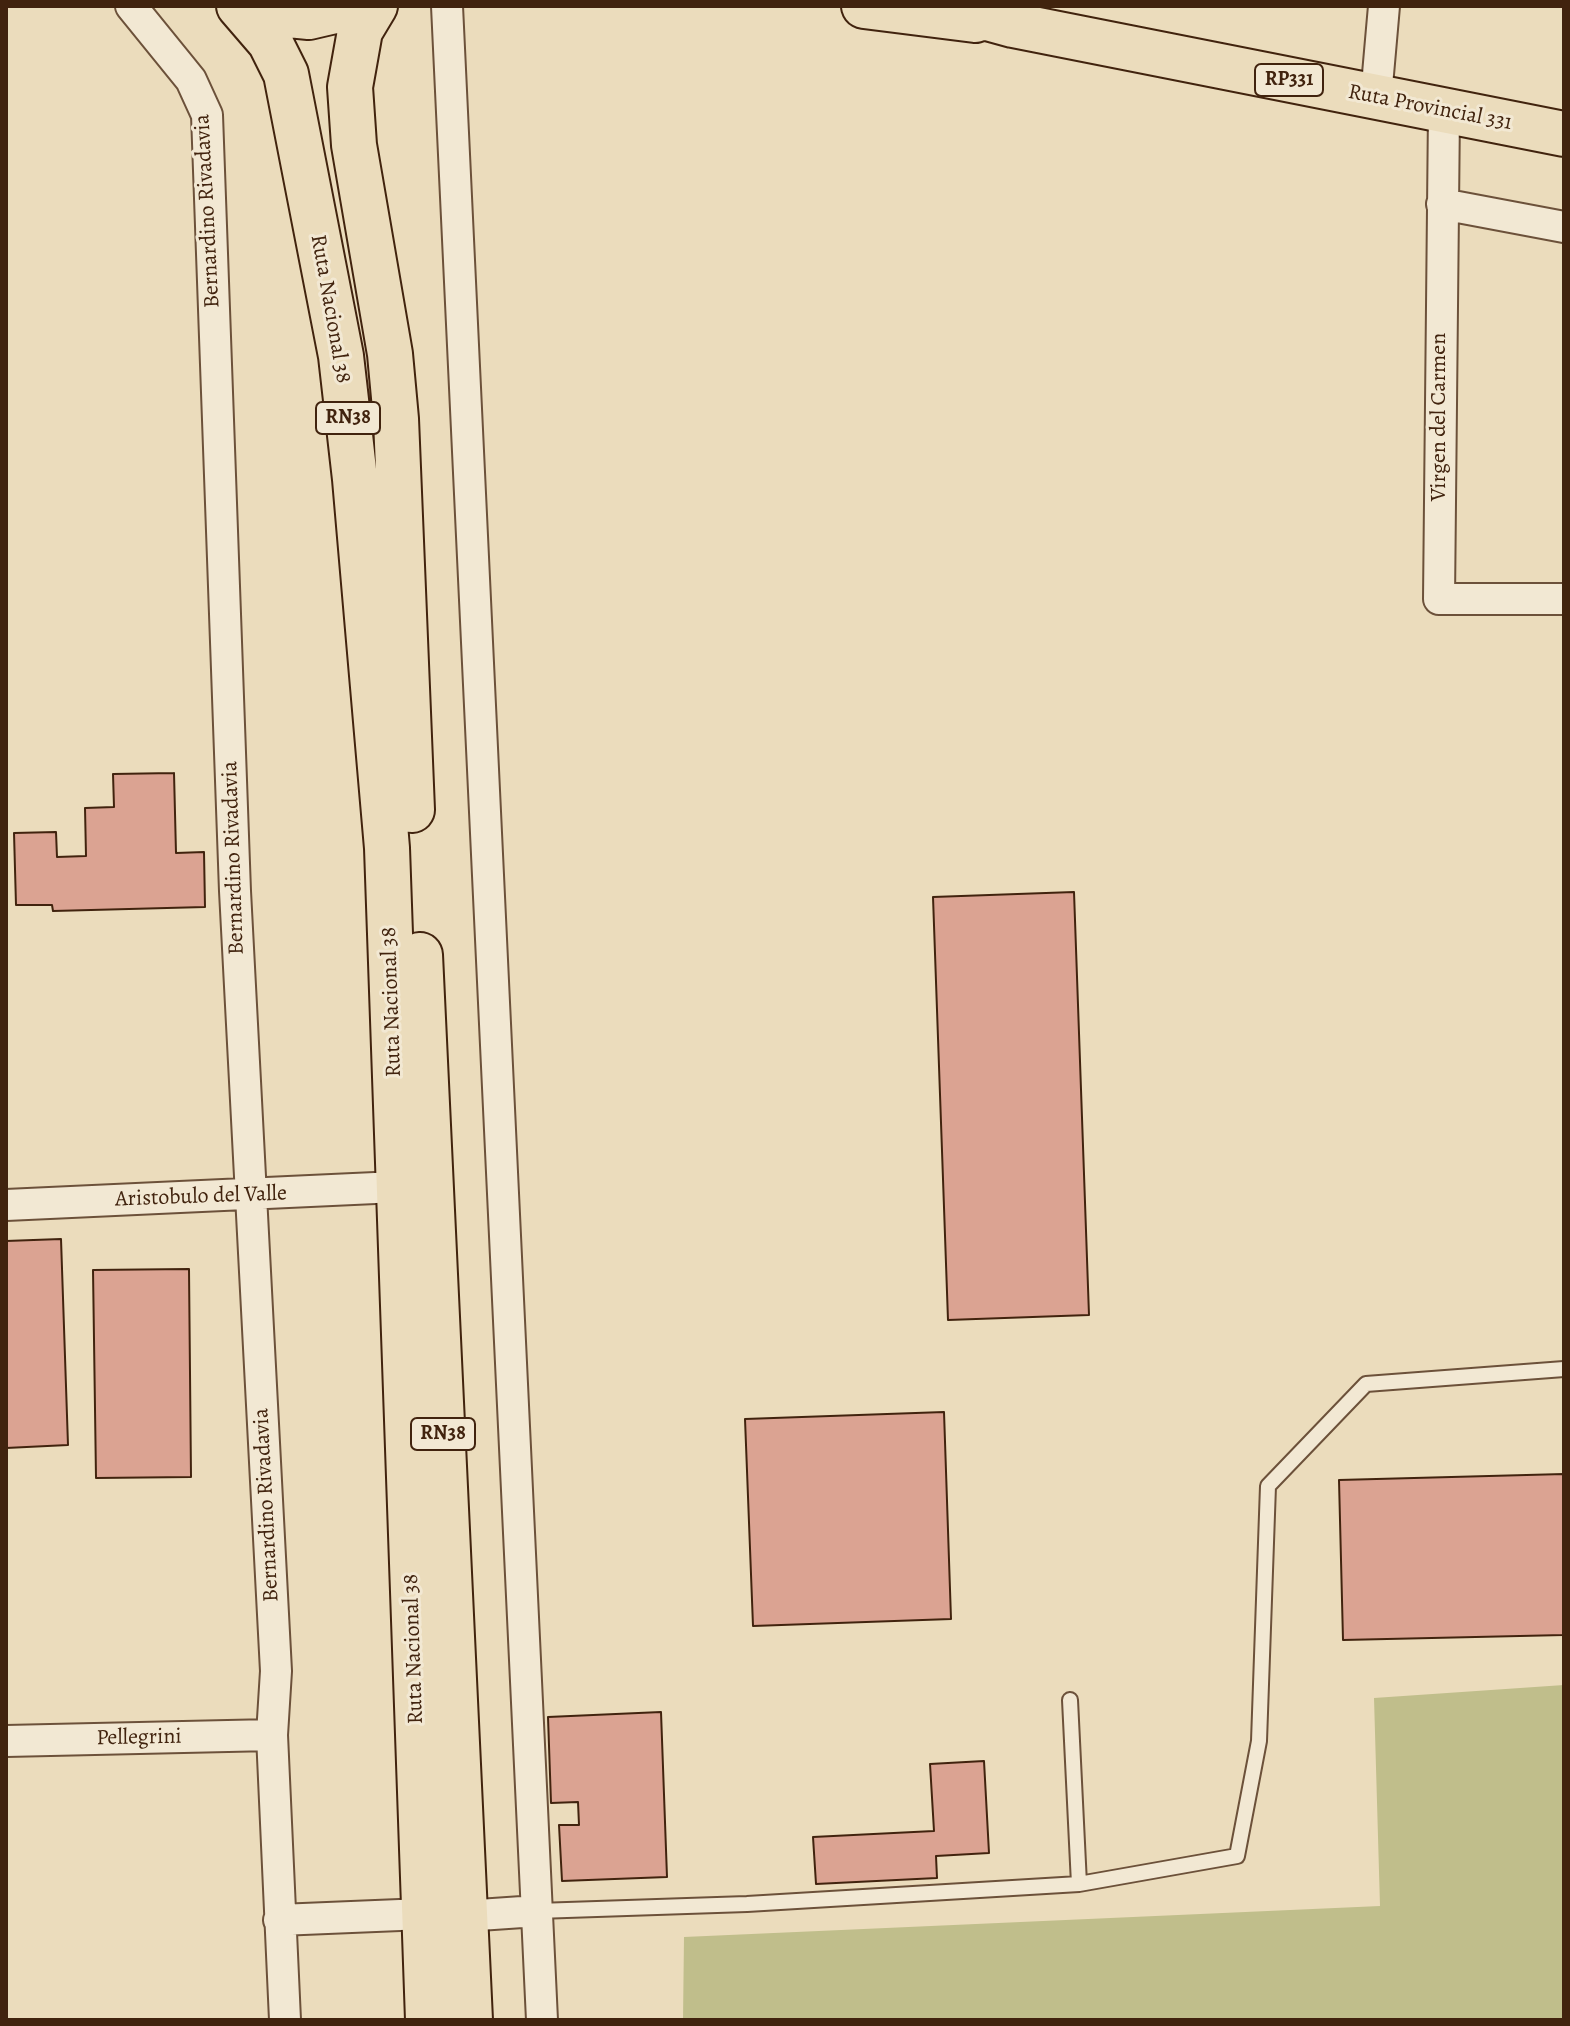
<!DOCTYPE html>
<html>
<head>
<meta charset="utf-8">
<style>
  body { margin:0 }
  #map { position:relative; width:1570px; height:2026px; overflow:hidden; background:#ebdcbc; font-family:Alegreya,serif }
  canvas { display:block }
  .frame { position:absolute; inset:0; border:8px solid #41230e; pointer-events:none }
</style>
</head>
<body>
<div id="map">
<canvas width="1570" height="2026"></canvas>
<div class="frame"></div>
</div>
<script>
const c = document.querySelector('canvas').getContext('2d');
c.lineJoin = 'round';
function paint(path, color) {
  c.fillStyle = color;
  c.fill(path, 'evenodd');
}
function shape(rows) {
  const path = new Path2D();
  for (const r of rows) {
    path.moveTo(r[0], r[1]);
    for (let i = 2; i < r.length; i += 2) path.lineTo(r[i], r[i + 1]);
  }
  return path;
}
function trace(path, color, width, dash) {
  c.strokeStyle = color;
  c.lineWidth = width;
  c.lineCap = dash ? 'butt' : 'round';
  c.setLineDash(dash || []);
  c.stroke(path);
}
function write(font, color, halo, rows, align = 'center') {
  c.font = font + ' Alegreya,serif';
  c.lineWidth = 6;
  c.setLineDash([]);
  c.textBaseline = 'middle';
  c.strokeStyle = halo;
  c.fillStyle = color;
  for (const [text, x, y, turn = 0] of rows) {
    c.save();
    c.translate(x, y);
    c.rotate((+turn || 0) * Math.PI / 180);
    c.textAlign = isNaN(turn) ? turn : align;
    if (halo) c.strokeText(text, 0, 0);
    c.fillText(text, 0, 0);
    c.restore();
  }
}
const green = shape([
  [1564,1685,1564,2020,683,2020,684,1937,1380,1906,1374,1698]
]);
const building = shape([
  [174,773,176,853,204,852,205,907,53,911,52,905,16,905,14,833,56,832,57,857,86,856,85,808,114,807,113,774,174,773],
  [1074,892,1089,1315,948,1320,933,897,1074,892],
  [61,1239,68,1445,6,1448,6,1241,61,1239],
  [189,1269,191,1477,96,1478,93,1270,189,1269],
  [944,1412,951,1619,753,1626,745,1419,944,1412],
  [1564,1474,1564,1635,1343,1640,1339,1480,1564,1474],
  [661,1712,667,1877,562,1881,559,1825,579,1825,578,1802,551,1803,548,1717,661,1712],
  [984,1761,989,1853,936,1856,937,1878,816,1884,813,1837,934,1831,930,1764,984,1761]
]);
const service = shape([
  [1070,1700,1079,1884],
  [537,1911,747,1904,1079,1884,1237,1856,1259,1741,1268,1486,1366,1384,1564,1369]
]);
const minor = shape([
  [131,6,191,80,207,115,235,891,276,1671,272,1735,285,2020],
  [447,6,542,2020],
  [1376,97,1384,6],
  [1444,111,1439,599,1564,599],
  [1442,204,1564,227],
  [6,1205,397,1187],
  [6,1741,272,1735],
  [464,1916,537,1911],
  [279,1920,424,1914]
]);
const primary = shape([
  [239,6,270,42,286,74,341,356,355,479,387,848,428,2020],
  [253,6,269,13,309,17,356,6],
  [375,6,360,31,350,87,354,145,390,354,396,419,412,810],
  [864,6,975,20],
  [944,6,1013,25,1564,134],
  [420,955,470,2020]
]);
const shields = [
  [1289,80,68],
  [348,418,64],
  [443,1434,64]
];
const shieldNames = [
  ["RP331",1289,80],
  ["RN38",348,418],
  ["RN38",443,1434]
];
const streetNames = [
  ["Ruta Provincial 331",1430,108,11],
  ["Bernardino Rivadavia",208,211,-93],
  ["Ruta Nacional 38",330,309,80],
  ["Virgen del Carmen",1440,417,-90],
  ["Bernardino Rivadavia",234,858,-92],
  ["Ruta Nacional 38",392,1002,-92],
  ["Aristobulo del Valle",201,1197,-2],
  ["Bernardino Rivadavia",267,1505,-93],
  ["Ruta Nacional 38",414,1649,-92],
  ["Pellegrini",139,1738,-1]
];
paint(green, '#c0be8b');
paint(building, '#dba392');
trace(building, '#41230e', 2);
trace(service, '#6c513a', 18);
trace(minor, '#6c513a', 34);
trace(primary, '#41230e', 48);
trace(service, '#f2e8d3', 14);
trace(minor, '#f2e8d3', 30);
trace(primary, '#ebdcbc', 44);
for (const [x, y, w] of shields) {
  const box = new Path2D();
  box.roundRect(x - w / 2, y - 16, w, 32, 6);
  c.fillStyle = '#f2e8d3';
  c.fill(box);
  trace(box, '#41230e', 2);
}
write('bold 20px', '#41230e', null, shieldNames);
write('22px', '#41230e', '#f2e8d3', streetNames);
</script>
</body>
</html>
